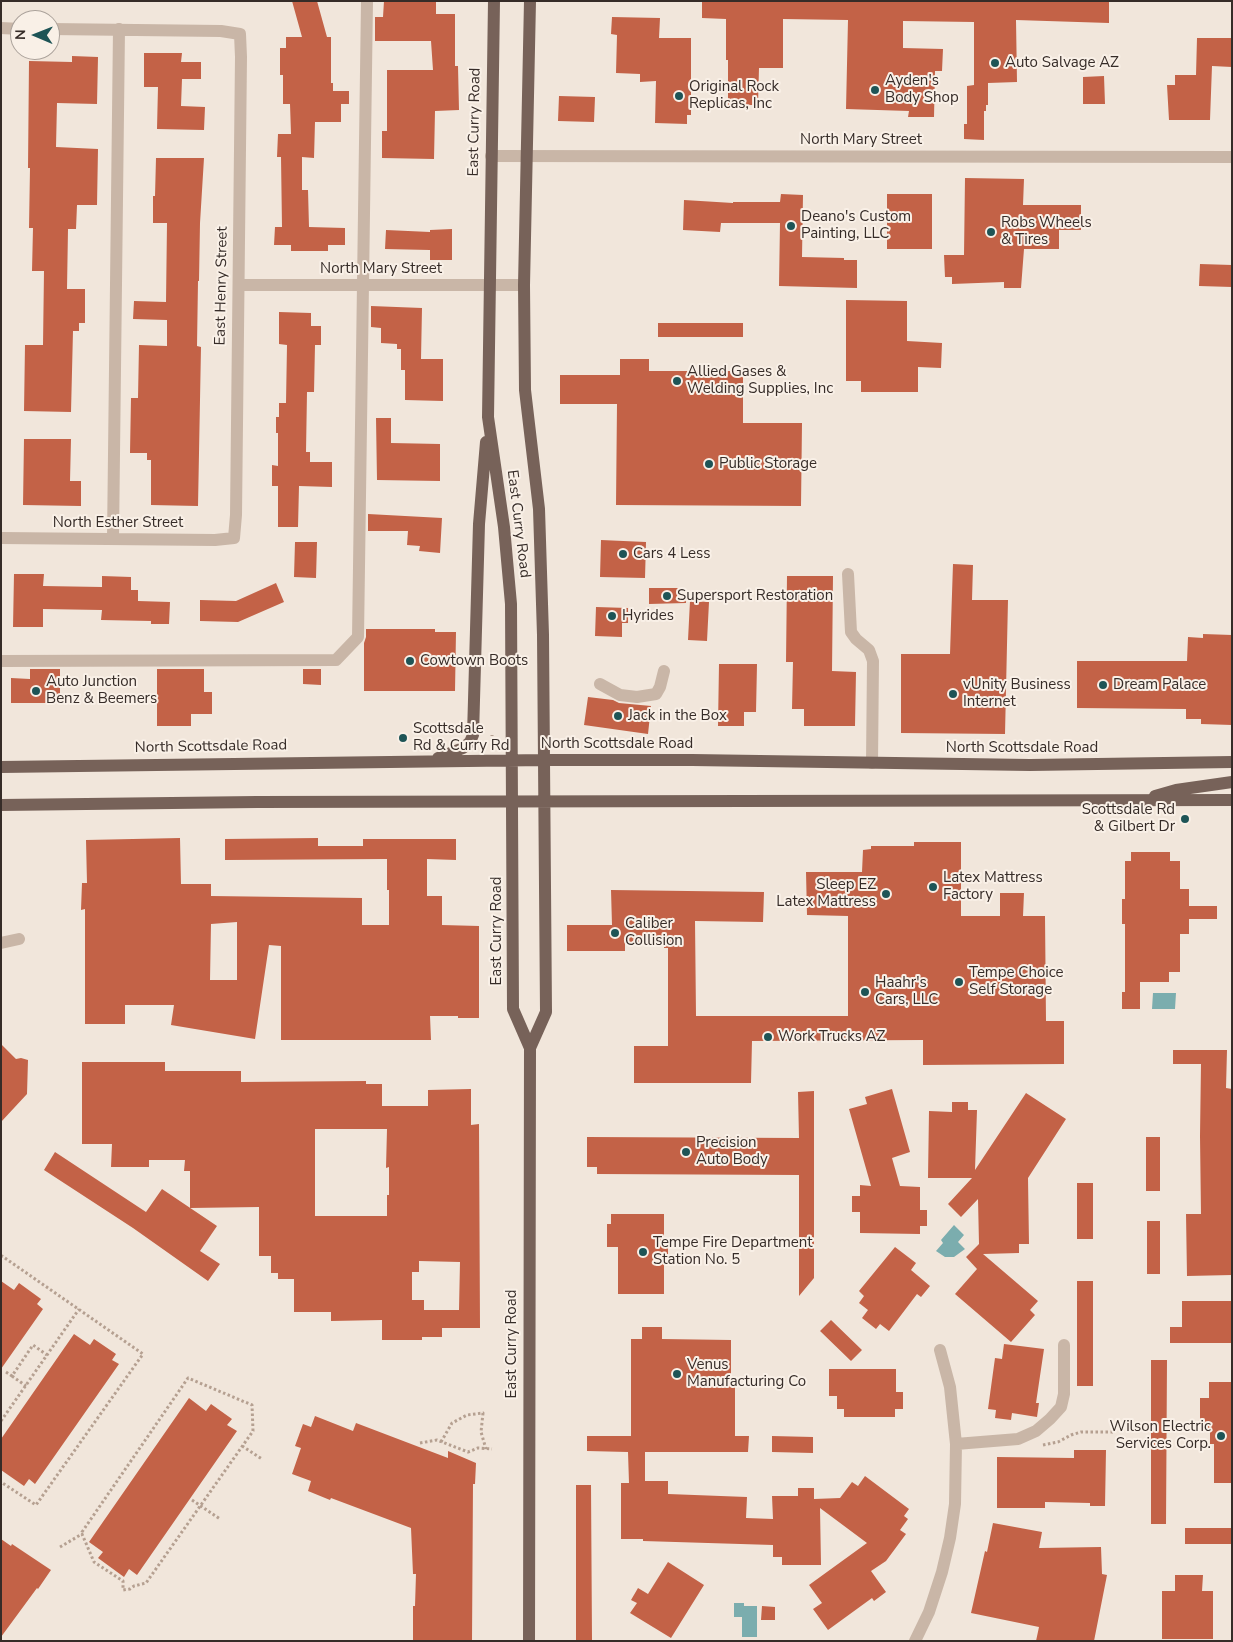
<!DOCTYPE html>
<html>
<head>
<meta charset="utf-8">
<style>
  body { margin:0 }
  #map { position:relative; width:1233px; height:1642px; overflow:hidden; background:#f1e6db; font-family:"Nunito Sans",sans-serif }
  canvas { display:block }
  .frame { position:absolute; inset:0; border:2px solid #362c28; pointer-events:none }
  .north { position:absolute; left:10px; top:10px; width:50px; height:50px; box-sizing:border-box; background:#f9f0e7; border:1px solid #aba29b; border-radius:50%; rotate:271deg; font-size:14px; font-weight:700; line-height:20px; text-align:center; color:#362c28 }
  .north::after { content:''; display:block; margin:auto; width:18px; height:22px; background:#1e5456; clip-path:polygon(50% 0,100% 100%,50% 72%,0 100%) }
</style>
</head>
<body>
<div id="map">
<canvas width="1233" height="1642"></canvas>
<div class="frame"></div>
<div class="north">N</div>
</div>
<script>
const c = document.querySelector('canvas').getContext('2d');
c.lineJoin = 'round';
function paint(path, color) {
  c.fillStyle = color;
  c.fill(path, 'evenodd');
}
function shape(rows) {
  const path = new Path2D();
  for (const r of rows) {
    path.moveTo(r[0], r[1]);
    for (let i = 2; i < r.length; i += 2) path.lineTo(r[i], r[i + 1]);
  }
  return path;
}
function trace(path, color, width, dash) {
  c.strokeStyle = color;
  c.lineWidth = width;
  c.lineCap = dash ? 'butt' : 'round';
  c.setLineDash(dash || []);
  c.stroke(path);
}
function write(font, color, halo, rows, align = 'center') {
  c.font = font + ' "Nunito Sans",sans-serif';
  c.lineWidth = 4;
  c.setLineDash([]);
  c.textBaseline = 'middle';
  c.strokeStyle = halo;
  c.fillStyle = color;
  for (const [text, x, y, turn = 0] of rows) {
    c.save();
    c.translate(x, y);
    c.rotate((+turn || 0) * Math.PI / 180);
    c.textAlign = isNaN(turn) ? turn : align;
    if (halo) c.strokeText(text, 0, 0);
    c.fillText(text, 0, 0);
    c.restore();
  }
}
const water = shape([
  [1153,993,1176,993,1175,1009,1152,1009],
  [954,1225,964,1235,958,1242,965,1249,954,1257,945,1257,936,1251,943,1243,941,1240],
  [734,1603,744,1603,744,1606,757,1606,757,1637,742,1637,742,1617,734,1617]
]);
const building = shape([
  [292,1,317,1,327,37,331,37,331,83,333,83,333,91,349,91,349,104,341,104,341,122,315,122,314,158,302,157,302,190,308,190,309,227,345,228,345,245,328,245,328,251,291,251,291,245,274,245,275,227,282,227,281,157,277,157,278,134,291,134,290,104,283,104,283,75,280,75,280,48,286,48,286,37,302,37],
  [384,1,436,1,436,14,455,14,455,66,458,66,459,110,435,111,434,159,382,158,382,131,387,131,387,70,433,70,431,41,375,41,375,17,383,17],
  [702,1,1109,1,1109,23,1016,20,1017,82,988,83,988,105,986,105,986,111,984,111,984,140,964,139,964,124,967,124,967,86,974,85,974,22,903,21,903,48,943,49,942,71,935,71,934,117,908,117,909,111,846,109,848,20,783,19,783,68,759,68,758,105,728,105,728,60,726,60,726,19,702,18],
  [612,17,660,18,659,38,691,38,691,115,687,115,687,124,655,123,656,81,640,82,640,74,616,73,617,35,611,34],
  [1197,38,1232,38,1232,67,1212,66,1210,120,1169,120,1167,85,1175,85,1175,75,1196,75],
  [144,53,182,53,181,62,201,62,201,79,182,79,181,106,205,107,204,130,157,129,158,87,144,87],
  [72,56,98,57,97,104,57,103,56,147,98,149,97,205,77,205,76,229,68,229,67,289,85,289,85,323,79,323,79,331,73,331,71,412,24,411,25,345,43,345,44,271,32,271,33,228,29,228,30,168,28,168,29,61,72,62],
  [1104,76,1105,104,1083,104,1083,77],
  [559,96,595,97,594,122,558,121],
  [156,158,204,158,200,223,199,281,198,281,197,346,201,347,198,506,151,505,151,460,147,460,147,453,130,453,131,398,138,398,139,345,167,346,167,320,133,319,134,301,166,302,167,223,153,223,153,196,155,196],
  [965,178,1024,179,1023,205,1081,205,1081,230,1059,230,1059,249,1024,249,1021,288,1004,288,1004,282,952,284,952,277,945,277,944,255,964,255],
  [781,194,803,195,802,257,844,258,844,260,857,260,857,288,779,286,780,223,721,223,720,232,683,230,684,200,733,203,733,202,780,202],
  [887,194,932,194,932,249,887,249],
  [452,229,452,260,430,260,430,250,385,249,386,230,430,232,430,230],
  [1200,264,1232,265,1232,287,1199,286],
  [846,300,907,301,907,341,942,343,941,368,918,367,918,392,861,392,861,381,846,381],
  [371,306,422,308,421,359,443,359,443,401,405,400,405,370,401,370,401,349,397,349,397,344,381,343,381,328,371,327],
  [279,312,311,313,311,326,321,326,321,345,315,345,314,392,307,392,306,452,310,452,310,462,332,462,332,487,299,486,298,527,278,527,278,486,272,486,272,465,278,466,278,433,276,433,276,417,279,417,279,403,286,403,287,345,279,344],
  [658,323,743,323,743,337,658,337],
  [620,359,649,359,649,371,743,371,743,423,802,423,801,506,616,505,617,404,560,404,560,375,620,375],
  [376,418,391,418,391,443,440,444,440,481,377,480],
  [24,439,71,439,70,481,81,481,81,506,23,505],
  [368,514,442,518,440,553,419,551,420,546,407,545,408,531,368,531],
  [601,540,646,542,645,578,600,577],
  [295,542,317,542,316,578,294,577],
  [953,564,973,565,972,600,1008,600,1005,734,901,733,901,654,950,654],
  [14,574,44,574,43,586,102,587,102,576,131,577,131,590,138,590,138,601,170,602,169,624,151,624,151,621,101,620,102,610,43,609,43,627,13,627],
  [787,576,833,576,832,671,856,672,855,726,804,726,804,709,792,709,793,662,786,662],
  [276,583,284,602,238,622,200,621,200,600,236,601],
  [649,588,685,588,686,603,649,604],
  [690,601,709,602,707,641,688,640],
  [596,607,628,608,628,623,622,623,622,637,595,636],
  [366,629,435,629,435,632,456,632,455,691,364,691,364,643,366,637],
  [1203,634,1232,635,1232,725,1201,724,1201,719,1186,719,1186,709,1077,708,1077,661,1187,661,1188,637,1203,638],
  [719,664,757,664,756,712,744,712,744,726,718,726],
  [30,669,60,669,60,703,11,703,11,678,30,679],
  [157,669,204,669,204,692,212,692,212,714,191,714,191,726,157,726],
  [303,669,321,669,321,685,303,684],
  [588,697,613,700,619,703,651,706,648,734,584,725],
  [180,838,181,884,211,884,211,896,362,898,362,925,389,925,389,890,387,890,387,859,225,860,225,839,318,838,318,846,363,846,363,839,456,839,456,860,427,859,427,896,442,896,442,925,479,926,479,1018,458,1018,458,1016,430,1016,431,1040,281,1040,281,946,269,945,255,1039,171,1025,174,1005,125,1005,125,1024,85,1024,85,909,81,910,82,883,87,883,86,840],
  [237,922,237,980,210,980,211,924],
  [914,842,961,842,961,916,1000,916,1000,893,1024,893,1023,916,1045,916,1046,1021,1064,1021,1064,1064,923,1065,923,1040,752,1041,751,1083,634,1083,634,1046,668,1046,668,948,664,948,664,942,625,942,625,951,567,951,567,925,612,925,611,890,764,892,763,922,695,921,696,1016,848,1016,848,916,807,915,806,872,862,872,863,850,871,849,871,846,914,846],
  [1131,852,1170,852,1170,861,1180,861,1180,889,1189,889,1189,906,1217,906,1217,919,1189,919,1189,934,1180,934,1180,972,1169,972,1169,982,1140,982,1140,1009,1122,1009,1122,992,1125,992,1125,924,1122,924,1122,899,1125,899,1125,861,1131,861],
  [1,1044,16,1059,21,1058,28,1060,27,1094,1,1122],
  [1173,1050,1227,1050,1226,1088,1232,1089,1232,1275,1187,1276,1186,1214,1201,1214,1200,1136,1201,1064,1173,1064],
  [82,1062,165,1062,165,1071,241,1071,241,1082,366,1081,366,1084,382,1084,382,1106,428,1106,428,1090,471,1089,471,1125,479,1124,480,1328,442,1328,442,1337,422,1337,422,1340,382,1340,382,1320,331,1321,331,1312,294,1312,294,1279,278,1279,278,1273,271,1273,271,1256,259,1256,259,1207,190,1208,190,1171,184,1171,185,1160,149,1160,149,1167,111,1167,112,1144,82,1144],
  [315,1129,387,1129,386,1168,389,1167,389,1195,387,1195,387,1216,315,1216],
  [419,1261,460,1262,459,1310,424,1310,424,1300,412,1300,412,1272,419,1272],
  [892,1089,910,1152,892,1158,900,1186,920,1187,920,1210,927,1210,927,1226,920,1226,920,1234,860,1233,860,1212,852,1212,852,1196,860,1196,860,1185,871,1186,849,1109,867,1104,865,1097],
  [814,1091,814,1278,799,1296,799,1175,597,1174,597,1167,587,1167,587,1137,799,1138,798,1092],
  [1026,1093,1066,1119,1028,1178,1029,1244,1019,1244,1019,1253,983,1254,1038,1301,1030,1310,1035,1315,1011,1342,955,1294,977,1269,966,1257,979,1244,978,1199,961,1217,948,1204,972,1178,928,1178,929,1111,952,1112,952,1102,968,1102,968,1110,977,1110,975,1170],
  [1146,1137,1160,1137,1160,1191,1146,1191],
  [55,1152,146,1212,162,1189,217,1226,200,1251,220,1264,208,1281,133,1228,44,1170],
  [1077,1183,1093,1183,1093,1239,1077,1239],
  [611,1214,664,1214,664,1244,668,1244,668,1257,664,1257,664,1294,618,1294,618,1247,607,1247,607,1224,611,1224],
  [1147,1221,1160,1221,1160,1274,1147,1274],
  [895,1247,916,1263,911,1270,930,1286,921,1297,917,1294,889,1331,880,1324,876,1329,862,1318,868,1310,859,1303,864,1296,859,1291],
  [1,1281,14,1290,19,1283,41,1299,37,1304,43,1309,1,1369],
  [1077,1281,1093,1281,1093,1386,1077,1386],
  [1182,1301,1232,1301,1232,1343,1170,1343,1170,1327,1182,1327],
  [831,1320,862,1350,851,1361,820,1331],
  [642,1327,662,1327,662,1339,731,1340,731,1386,735,1386,735,1436,749,1436,748,1452,645,1452,645,1481,668,1481,668,1494,747,1497,746,1518,773,1519,772,1496,798,1496,798,1488,814,1488,814,1499,840,1498,852,1482,858,1486,865,1476,909,1509,904,1516,908,1519,900,1530,906,1534,886,1561,871,1571,886,1592,874,1601,872,1598,828,1630,813,1609,822,1603,809,1585,867,1543,820,1508,821,1565,782,1565,782,1557,773,1557,773,1545,643,1541,643,1539,621,1539,621,1483,629,1483,628,1452,587,1451,587,1436,631,1436,631,1339,642,1339],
  [74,1334,90,1345,94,1339,116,1354,112,1360,119,1364,35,1484,29,1479,24,1486,1,1470,1,1439],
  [1004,1344,1044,1349,1036,1403,1039,1403,1037,1417,1012,1413,1011,1420,995,1418,996,1410,988,1409,995,1358,1002,1359],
  [1151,1360,1167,1360,1166,1524,1151,1524],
  [829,1369,896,1369,896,1392,903,1392,903,1409,895,1409,895,1417,844,1417,844,1409,837,1409,837,1396,829,1396],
  [1209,1382,1232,1382,1232,1483,1214,1483,1214,1444,1210,1444,1210,1428,1200,1428,1200,1398,1209,1398],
  [189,1398,206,1411,211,1404,232,1419,227,1425,237,1431,137,1575,129,1569,124,1577,98,1558,103,1552,89,1542],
  [315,1416,353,1431,356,1423,448,1458,448,1451,476,1463,475,1484,473,1484,472,1641,413,1641,413,1606,415,1606,416,1574,413,1574,411,1528,331,1498,330,1500,308,1491,311,1481,292,1474,301,1448,295,1446,303,1424,311,1427],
  [772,1436,813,1437,813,1453,772,1452],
  [1074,1450,1106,1450,1105,1506,1090,1506,1090,1503,1045,1502,1045,1508,997,1508,997,1457,1074,1458],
  [576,1485,591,1485,592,1640,576,1640],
  [993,1523,1042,1532,1039,1548,1101,1547,1102,1574,1107,1575,1094,1641,1036,1641,1039,1627,971,1613,985,1551,987,1552],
  [1185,1528,1232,1528,1232,1544,1185,1544],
  [1,1539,11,1546,12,1544,51,1570,38,1589,37,1588,1,1637],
  [668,1562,704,1585,671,1638,630,1613,637,1603,631,1600,638,1588,648,1594],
  [1175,1575,1203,1575,1202,1591,1213,1591,1213,1639,1162,1639,1162,1591,1175,1591],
  [762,1606,775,1607,775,1620,761,1620]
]);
const path = shape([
  [492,746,492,735],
  [1,1257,2,1256,143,1354,36,1505,1,1482],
  [6,1372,12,1376,33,1345,47,1355],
  [12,1376,26,1386],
  [1,1421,79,1309],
  [441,1442,452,1423,467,1415,483,1413,481,1432,486,1449],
  [420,1443,437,1440,468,1452,478,1448,492,1449],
  [1043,1445,1058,1442,1071,1435,1081,1432,1115,1432],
  [242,1446,262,1459],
  [192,1500,220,1519],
  [60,1547,82,1534,94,1562,123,1581,123,1590,130,1589,134,1586,146,1583,253,1431,252,1405,188,1378,82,1532,82,1534]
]);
const minor = shape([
  [1,28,20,29],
  [491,156,1232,157],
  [239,285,524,285],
  [1,538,215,540,234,538,236,515,241,57,240,34,221,31,50,29],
  [113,539,119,29],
  [848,574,851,632,856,639,869,650,873,661,872,763],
  [1,661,336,660,358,637,367,1],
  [600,684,620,695,637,697,656,694,660,687,664,671],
  [1,943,19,939],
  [956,1444,1018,1439,1036,1431,1050,1419,1061,1407,1064,1394,1064,1345],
  [915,1641,929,1612,942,1572,950,1538,955,1504,956,1444,950,1387,940,1350]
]);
const major = shape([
  [494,1,488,417,504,527,511,604,513,1009,530,1048,529,1641],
  [438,758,463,748,470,742,473,735,479,524,486,442],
  [1,767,545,760,692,760,1030,765,1232,762],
  [1155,796,1176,790,1232,782],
  [1,805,257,802,1232,800],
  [530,1048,546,1012,543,635,539,509,525,390,524,285,530,1]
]);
const markers = [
  [995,63,5,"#1e5456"],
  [875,90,5,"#1e5456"],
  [679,96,5,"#1e5456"],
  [791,226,5,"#1e5456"],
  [991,232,5,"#1e5456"],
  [677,381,5,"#1e5456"],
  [709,464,5,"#1e5456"],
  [623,554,5,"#1e5456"],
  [667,596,5,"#1e5456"],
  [612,616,5,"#1e5456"],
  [410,661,5,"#1e5456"],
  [1103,685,5,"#1e5456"],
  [36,691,5,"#1e5456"],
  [953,694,5,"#1e5456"],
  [618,716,5,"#1e5456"],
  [403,738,5,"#1e5456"],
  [1185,819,5,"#1e5456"],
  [933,887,5,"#1e5456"],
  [886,894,5,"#1e5456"],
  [615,933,5,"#1e5456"],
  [959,982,5,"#1e5456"],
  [865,992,5,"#1e5456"],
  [768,1037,5,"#1e5456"],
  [686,1152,5,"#1e5456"],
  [643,1252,5,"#1e5456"],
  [677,1374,5,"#1e5456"],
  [1221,1436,5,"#1e5456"]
];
const poiNames = [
  ["Auto Salvage AZ",1005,63],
  ["Ayden's",885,81],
  ["Body Shop",885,98],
  ["Original Rock",689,87],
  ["Replicas, Inc",689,104],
  ["Deano's Custom",801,217],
  ["Painting, LLC",801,234],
  ["Robs Wheels",1001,223],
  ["& Tires",1001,240],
  ["Allied Gases &",687,372],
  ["Welding Supplies, Inc",687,389],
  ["Public Storage",719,464],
  ["Cars 4 Less",633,554],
  ["Supersport Restoration",677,596],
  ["Hyrides",622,616],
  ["Cowtown Boots",420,661],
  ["Auto Junction",46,682],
  ["Benz & Beemers",46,699],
  ["vUnity Business",963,685],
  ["Internet",963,702],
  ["Dream Palace",1113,685],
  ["Jack in the Box",628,716],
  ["Scottsdale",413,729],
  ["Rd & Curry Rd",413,746],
  ["Scottsdale Rd",1175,810,"right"],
  ["& Gilbert Dr",1175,827,"right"],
  ["Latex Mattress",943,878],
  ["Factory",943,895],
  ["Sleep EZ",876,885,"right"],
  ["Latex Mattress",876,902,"right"],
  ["Caliber",625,924],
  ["Collision",625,941],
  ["Tempe Choice",969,973],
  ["Self Storage",969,990],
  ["Haahr's",875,983],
  ["Cars, LLC",875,1000],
  ["Work Trucks AZ",778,1037],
  ["Precision",696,1143],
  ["Auto Body",696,1160],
  ["Tempe Fire Department",653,1243],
  ["Station No. 5",653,1260],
  ["Venus",687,1365],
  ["Manufacturing Co",687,1382],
  ["Wilson Electric",1211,1427,"right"],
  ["Services Corp.",1211,1444,"right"]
];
const streetNames = [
  ["East Curry Road",475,122,-89],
  ["North Mary Street",861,140],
  ["North Mary Street",381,269],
  ["East Henry Street",222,286,-89],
  ["North Esther Street",118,523],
  ["East Curry Road",518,524,83],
  ["North Scottsdale Road",617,744],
  ["North Scottsdale Road",211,747,-1],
  ["North Scottsdale Road",1022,748],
  ["East Curry Road",497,931,-90],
  ["East Curry Road",512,1344,-90]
];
paint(water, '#7badae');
paint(building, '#c36247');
trace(path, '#b5a091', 3, [2.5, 2.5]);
trace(minor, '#c9b6a7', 12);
trace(major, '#776259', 12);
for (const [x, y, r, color] of markers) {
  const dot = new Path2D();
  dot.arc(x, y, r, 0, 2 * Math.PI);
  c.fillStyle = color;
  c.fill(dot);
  trace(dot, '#f9f0e7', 2);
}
write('15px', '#362c28', '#f9f0e7', poiNames, 'left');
write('15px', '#362c28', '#f9f0e7', streetNames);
</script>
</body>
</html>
